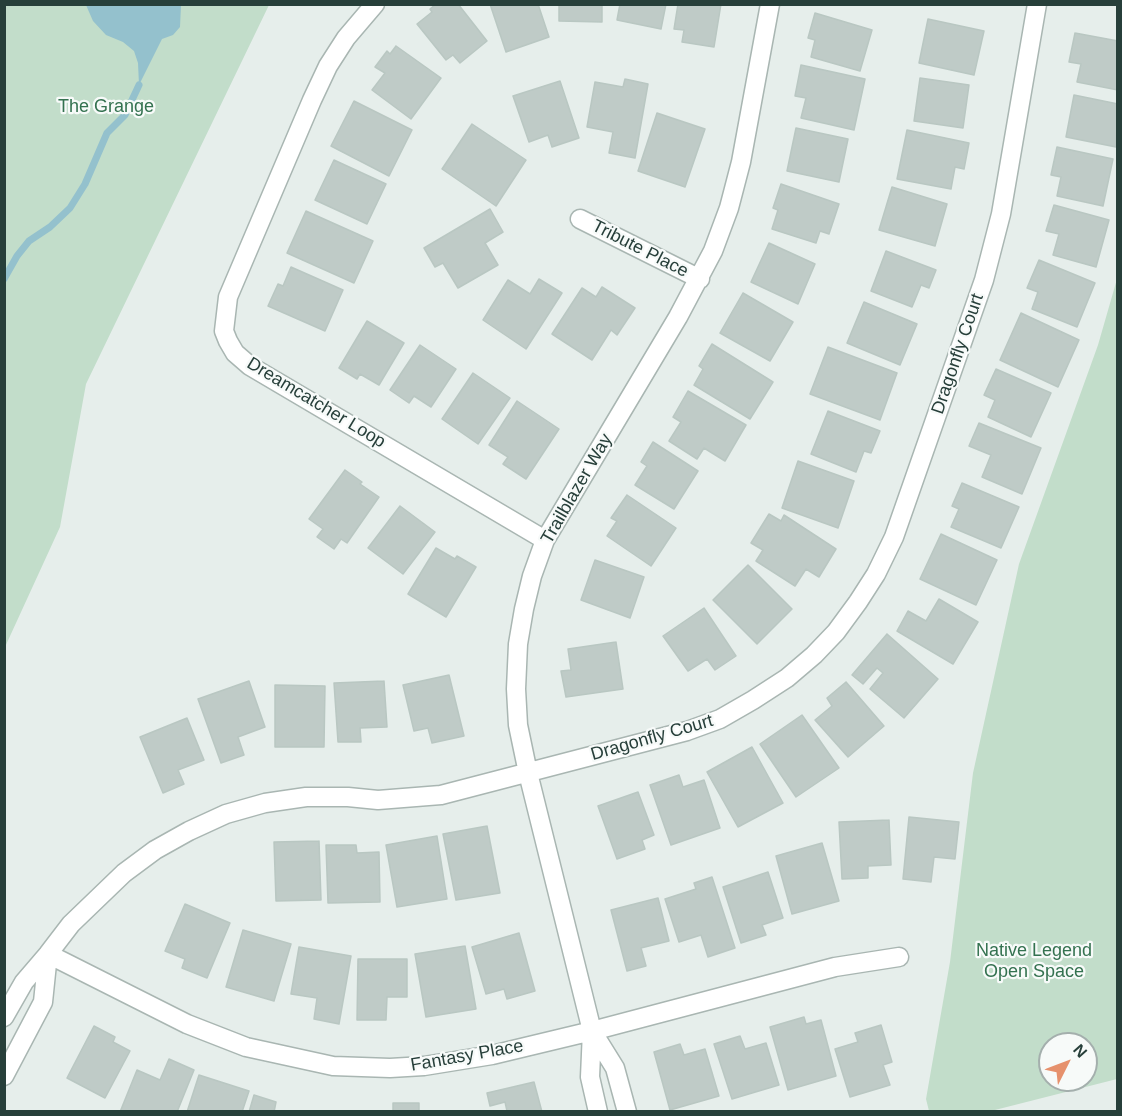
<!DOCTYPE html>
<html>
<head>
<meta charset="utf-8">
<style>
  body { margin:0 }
  #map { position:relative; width:1122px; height:1116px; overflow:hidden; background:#e6eeeb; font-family:Helvetica,sans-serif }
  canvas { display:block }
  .frame { position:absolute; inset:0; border:6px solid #273f3a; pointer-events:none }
  .north { position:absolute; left:1038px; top:1032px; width:60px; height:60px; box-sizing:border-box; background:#f7faf9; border:2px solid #a4afad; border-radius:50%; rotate:48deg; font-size:16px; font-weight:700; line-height:24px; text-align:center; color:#273f3a }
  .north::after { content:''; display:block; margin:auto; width:21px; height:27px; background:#e6916d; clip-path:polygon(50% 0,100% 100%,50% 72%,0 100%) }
</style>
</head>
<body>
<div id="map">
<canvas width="1122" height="1116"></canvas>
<div class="frame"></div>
<div class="north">N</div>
</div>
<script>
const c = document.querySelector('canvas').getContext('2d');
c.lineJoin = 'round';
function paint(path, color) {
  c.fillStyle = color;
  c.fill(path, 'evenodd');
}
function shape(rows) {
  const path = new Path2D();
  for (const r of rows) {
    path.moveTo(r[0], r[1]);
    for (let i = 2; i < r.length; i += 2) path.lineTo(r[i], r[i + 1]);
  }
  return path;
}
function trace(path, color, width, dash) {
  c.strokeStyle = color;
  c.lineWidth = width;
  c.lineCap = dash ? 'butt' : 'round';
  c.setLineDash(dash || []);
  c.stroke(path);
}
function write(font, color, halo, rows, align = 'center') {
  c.font = font + ' Helvetica,sans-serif';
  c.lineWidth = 4.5;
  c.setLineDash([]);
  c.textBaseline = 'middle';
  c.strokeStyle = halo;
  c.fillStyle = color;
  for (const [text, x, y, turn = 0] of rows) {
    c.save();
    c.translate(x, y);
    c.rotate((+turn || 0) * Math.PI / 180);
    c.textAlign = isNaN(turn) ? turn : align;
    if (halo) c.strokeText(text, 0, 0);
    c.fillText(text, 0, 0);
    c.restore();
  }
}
const green = shape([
  [5,5,269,5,86,384,60,527,5,647],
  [1117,279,1117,1079,991,1111,929,1111,926,1099,950,962,973,773,1019,564,1098,345],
  [1050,1044,1086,1044,1086,1080,1050,1080]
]);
const water = shape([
  [86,5,181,5,180,27,173,35,162,39,139,85,138,63,134,51,123,42,106,35,93,21]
]);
const stream = shape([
  [4,279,17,256,29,241,50,227,70,208,85,184,107,133,125,115,139,85]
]);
const building = shape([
  [436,4,458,4,487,41,460,63,453,55,446,60,417,24,432,12,430,9,436,4],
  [490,4,538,4,549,37,506,52,490,4],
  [559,4,602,4,602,22,559,21,559,4],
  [620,4,666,4,661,29,617,20,620,4],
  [678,4,721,4,714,47,682,42,684,30,674,29,678,4],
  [815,13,872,30,860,71,811,57,815,40,808,38,815,13],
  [928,19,984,31,974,75,919,63,928,19],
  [1075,33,1118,41,1118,90,1077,82,1081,64,1069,62,1075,33],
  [396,46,441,78,411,119,372,90,385,73,375,67,387,51,390,54,396,46],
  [801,65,865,79,854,130,801,118,806,98,795,96,801,65],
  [920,78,969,85,963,128,914,121,920,78],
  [625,79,648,84,635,158,609,153,613,132,587,127,595,82,623,87,625,79],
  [560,81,579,138,552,147,548,135,529,142,513,96,560,81],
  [1074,95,1118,104,1116,147,1066,137,1074,95],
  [354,101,412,130,389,176,331,146,354,101],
  [657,113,705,129,685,187,638,171,657,113],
  [472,124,526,160,496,206,442,169,472,124],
  [796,128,848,139,839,182,787,171,796,128],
  [907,130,969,143,964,169,955,167,951,189,897,179,907,130],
  [1057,147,1113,159,1103,206,1057,196,1061,177,1051,175,1057,147],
  [334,160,386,184,367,224,315,200,334,160],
  [781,184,839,204,829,234,820,231,816,243,772,229,778,210,773,208,781,184],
  [892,187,947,204,935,246,879,230,892,187],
  [1054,205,1109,220,1096,267,1053,255,1059,234,1046,231,1054,205],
  [490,209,503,232,485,243,498,265,458,288,443,263,435,267,424,248,490,209],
  [306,211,373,241,354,283,287,253,306,211],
  [769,243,815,264,798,304,751,282,769,243],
  [886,251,936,270,929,288,921,285,912,307,871,291,886,251],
  [1039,260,1095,283,1077,327,1032,309,1038,292,1027,288,1039,260],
  [291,267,343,290,325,331,268,306,278,284,283,286,291,267],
  [539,279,562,293,526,349,483,320,508,280,530,294,539,279],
  [602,287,635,308,617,335,611,330,592,360,552,334,582,288,596,297,602,287],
  [743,293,793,322,770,361,720,333,743,293],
  [864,302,917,324,900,365,847,343,864,302],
  [1021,313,1079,340,1058,387,1000,360,1021,313],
  [367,321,404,343,379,385,360,374,357,379,339,368,367,321],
  [712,344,773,382,750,419,694,385,703,369,699,366,712,344],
  [420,345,456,369,431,407,414,396,409,403,390,390,420,345],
  [828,347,897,373,880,420,810,394,828,347],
  [996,369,1051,393,1031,437,988,417,995,400,984,395,996,369],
  [473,373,510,398,478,444,442,419,473,373],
  [688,391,746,425,725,461,704,448,697,459,669,441,681,422,673,417,688,391],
  [517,401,559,429,526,479,503,464,508,457,489,445,517,401],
  [828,411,880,431,871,453,864,451,856,472,811,454,828,411],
  [979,423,1041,448,1022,494,982,477,991,455,969,446,979,423],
  [653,442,698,471,674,509,635,485,647,466,641,462,653,442],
  [798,461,854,481,838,528,782,508,798,461],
  [345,470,362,482,360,484,379,497,347,543,341,539,334,549,317,537,323,529,309,519,345,470],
  [962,483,1019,507,1001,548,951,527,959,509,952,506,962,483],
  [627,495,676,528,651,566,607,536,617,521,611,518,627,495],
  [400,506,435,532,403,574,368,548,400,506],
  [769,514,781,521,784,515,836,549,819,577,806,569,795,586,756,561,763,550,751,543,769,514],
  [941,534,997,560,976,605,920,579,941,534],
  [436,548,455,559,457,556,476,567,446,617,408,594,436,548],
  [595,560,644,577,630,618,581,600,595,560],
  [748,565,792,609,757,644,713,600,748,565],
  [939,599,978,622,953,664,897,631,908,611,926,621,939,599],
  [704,608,736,656,715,670,707,659,688,671,663,636,704,608],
  [887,634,938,679,904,718,870,689,883,673,877,668,863,684,852,675,887,634],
  [616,642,623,689,566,697,561,671,571,670,568,649,616,642],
  [449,675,464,736,432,743,428,728,414,731,403,685,449,675],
  [249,681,265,727,238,737,244,755,221,763,198,699,249,681],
  [384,681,387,727,360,728,361,742,338,742,334,683,384,681],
  [846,682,884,726,848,757,815,720,832,706,827,698,846,682],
  [275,685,325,686,324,747,275,747,275,685],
  [802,715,839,768,796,797,760,744,802,715],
  [187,718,204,760,178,770,184,784,163,793,140,737,187,718],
  [752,747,783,803,738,827,707,772,752,747],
  [679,775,683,787,704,780,720,828,671,845,650,785,679,775],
  [638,792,654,835,642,840,645,849,617,859,598,806,638,792],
  [909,817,959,822,955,859,934,857,931,882,903,879,909,817],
  [889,820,891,865,868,866,868,878,842,879,839,822,889,820],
  [487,826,500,893,456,900,443,834,487,826],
  [437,836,447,899,397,907,386,845,437,836],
  [319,841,321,900,276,901,274,842,319,841],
  [822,843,839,901,792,914,776,856,822,843],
  [326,845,356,845,357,853,379,852,380,902,328,903,326,845],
  [768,872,783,918,762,925,766,935,741,943,723,887,768,872],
  [712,877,735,948,708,957,701,935,679,942,665,899,696,889,694,883,712,877],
  [658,898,669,941,641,948,646,966,627,971,611,910,658,898],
  [185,904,230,923,207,978,182,968,185,959,165,951,185,904],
  [243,930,291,944,274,1001,226,987,243,930],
  [519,933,535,991,507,999,504,989,486,994,472,947,519,933],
  [465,946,476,1009,426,1017,415,954,465,946],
  [299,947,351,956,339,1024,314,1019,317,998,291,994,299,947],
  [358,959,407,959,407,997,387,997,386,1020,357,1020,358,959],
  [804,1017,806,1024,821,1020,836,1076,788,1090,770,1027,804,1017],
  [881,1025,892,1062,883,1065,890,1085,850,1097,835,1049,858,1042,855,1033,881,1025],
  [94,1026,115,1037,113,1042,130,1051,105,1098,67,1078,94,1026],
  [740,1036,745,1049,766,1043,779,1085,732,1099,714,1044,740,1036],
  [680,1044,684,1055,705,1049,719,1096,670,1110,654,1052,680,1044],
  [169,1059,194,1070,177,1112,120,1112,137,1070,160,1080,169,1059],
  [199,1075,249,1091,242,1112,187,1112,199,1075],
  [534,1082,542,1112,503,1112,507,1111,505,1102,490,1106,487,1093,534,1082],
  [254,1095,276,1102,274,1112,249,1112,254,1095],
  [393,1103,419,1103,419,1112,393,1112,393,1103]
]);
const minor = shape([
  [375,4,346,38,328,66,312,100,228,297,224,331,228,341,235,353,250,366,545,540],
  [580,219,700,279],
  [48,954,187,1024,246,1047,333,1066,390,1068,424,1066,492,1055,592,1031,835,967,899,957],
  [4,1017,24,982,48,954,71,924,124,873,155,850,189,831,226,814,265,803,306,797,348,797,378,800,441,795,687,731,720,719,753,700,787,678,814,655,836,632,858,602,876,574,894,537,984,280,1001,214,1037,4],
  [592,1031,615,1068,627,1112],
  [4,1076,43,1002,48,954],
  [598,1112,590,1077,592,1031,528,773,518,725,516,689,518,644,524,609,532,576,545,540,678,317,713,251,729,208,741,162,770,4]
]);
const parkNames = [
  ["The Grange",106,107],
  ["Native Legend",1034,951],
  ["Open Space",1034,972]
];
const streetNames = [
  ["Tribute Place",640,249,27],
  ["Dragonfly Court",958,354,-71],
  ["Dreamcatcher Loop",316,403,31],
  ["Trailblazer Way",577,489,-60],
  ["Dragonfly Court",652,738,-16],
  ["Fantasy Place",467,1056,-10]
];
paint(green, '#c2ddca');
paint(water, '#94c1cd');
trace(stream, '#94c1cd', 7);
paint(building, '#bfcbc7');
trace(building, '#b9c7c2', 1.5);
trace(minor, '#a9b6b2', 21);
trace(minor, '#fff', 18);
write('18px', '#347250', '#f7faf9', parkNames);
write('18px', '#273f3a', '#f7faf9', streetNames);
</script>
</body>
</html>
